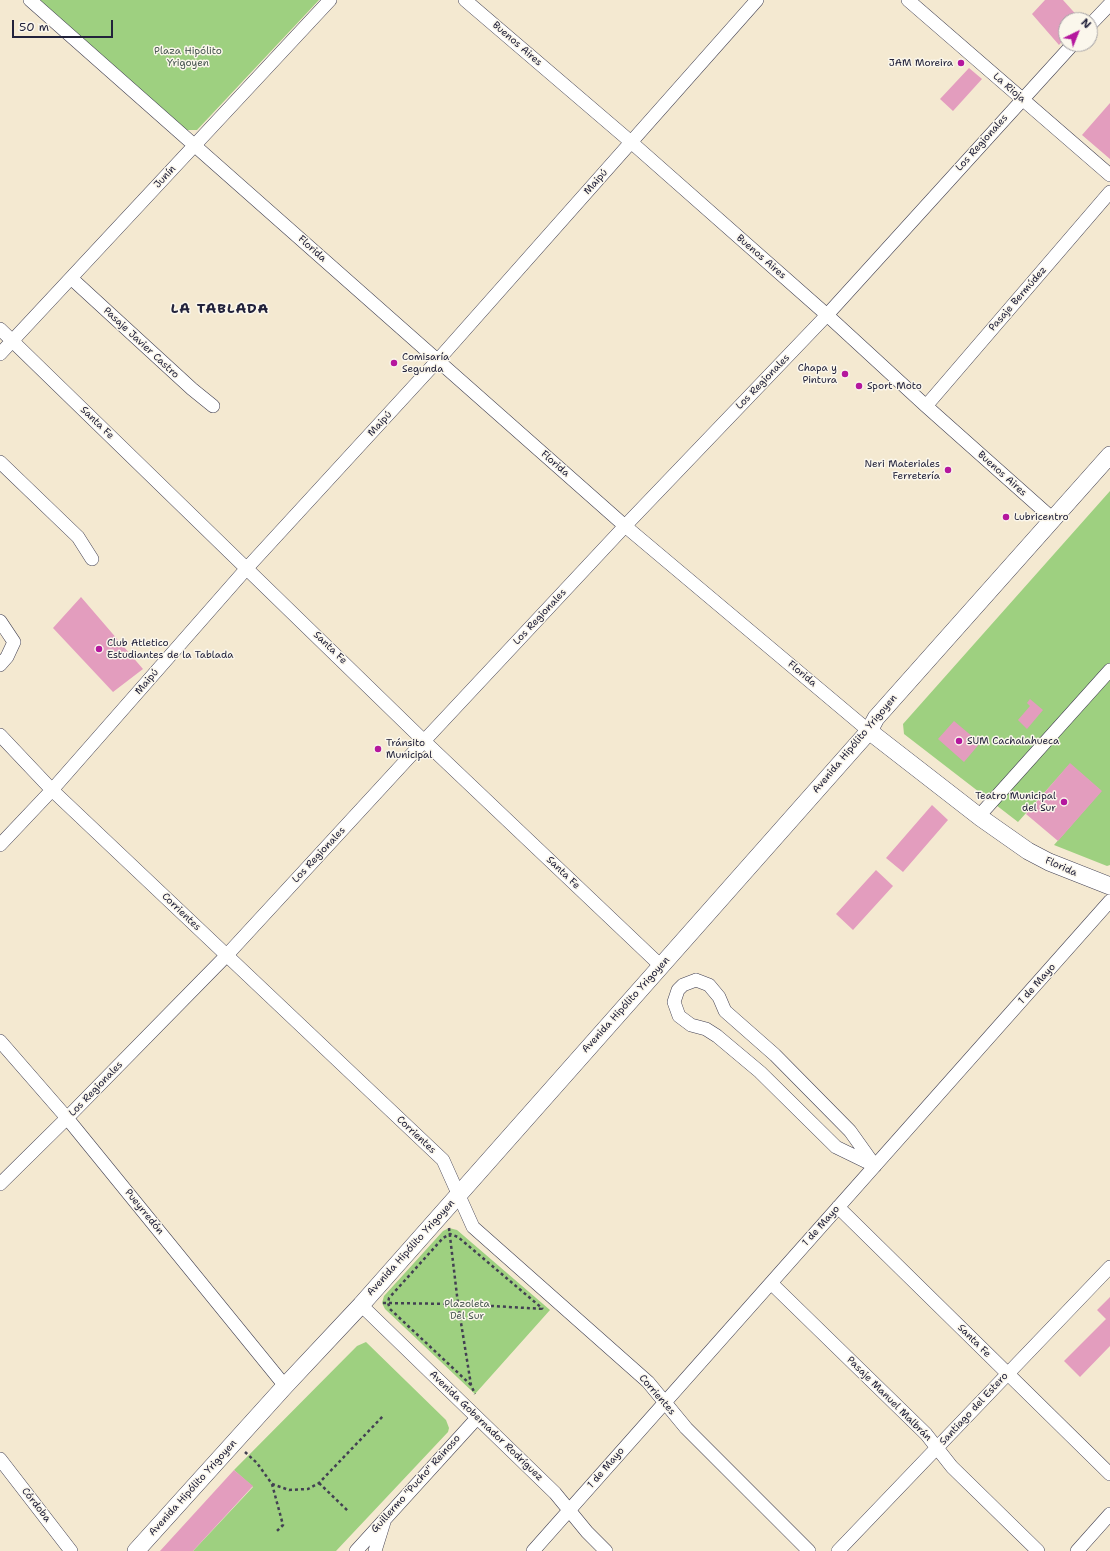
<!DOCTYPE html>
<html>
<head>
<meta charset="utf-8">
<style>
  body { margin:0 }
  #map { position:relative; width:1110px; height:1551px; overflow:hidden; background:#f4e9d1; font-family:"Shantell Sans",sans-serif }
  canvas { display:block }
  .north { position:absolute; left:1058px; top:12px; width:40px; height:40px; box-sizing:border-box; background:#fbf7ec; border:1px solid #a4a2a5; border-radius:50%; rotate:43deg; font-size:11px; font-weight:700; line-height:16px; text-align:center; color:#22223b }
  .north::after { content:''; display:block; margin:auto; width:14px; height:18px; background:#b5179e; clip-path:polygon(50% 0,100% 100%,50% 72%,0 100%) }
  .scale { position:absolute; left:12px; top:20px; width:101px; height:18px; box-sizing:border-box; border:2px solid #22223b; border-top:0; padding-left:5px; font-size:12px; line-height:14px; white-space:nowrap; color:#22223b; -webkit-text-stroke:3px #fbf7ec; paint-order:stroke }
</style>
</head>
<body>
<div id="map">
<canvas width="1110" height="1551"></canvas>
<div class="north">N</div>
<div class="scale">50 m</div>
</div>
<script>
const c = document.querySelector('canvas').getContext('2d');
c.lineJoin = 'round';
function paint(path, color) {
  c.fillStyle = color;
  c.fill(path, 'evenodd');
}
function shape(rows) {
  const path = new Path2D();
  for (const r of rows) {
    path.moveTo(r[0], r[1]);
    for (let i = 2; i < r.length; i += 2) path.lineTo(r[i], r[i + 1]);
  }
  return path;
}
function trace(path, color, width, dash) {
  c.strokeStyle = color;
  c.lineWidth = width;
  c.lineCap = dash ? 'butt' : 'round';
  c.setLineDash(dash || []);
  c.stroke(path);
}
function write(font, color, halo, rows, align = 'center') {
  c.font = font + ' "Shantell Sans",sans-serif';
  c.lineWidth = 3;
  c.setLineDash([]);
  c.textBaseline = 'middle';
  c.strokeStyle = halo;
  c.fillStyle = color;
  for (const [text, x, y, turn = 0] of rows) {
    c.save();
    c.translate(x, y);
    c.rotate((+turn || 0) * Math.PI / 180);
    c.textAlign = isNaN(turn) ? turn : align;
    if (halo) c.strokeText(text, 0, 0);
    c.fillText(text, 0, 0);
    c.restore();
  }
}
const green = shape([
  [39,0,319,0,197,130,186,130],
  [1110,491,1110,865,1107,866,1054,845,1101,791,1070,764,1018,822,904,734,903,724],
  [449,1228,457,1230,550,1310,475,1394,385,1309,382,1303,384,1296,443,1231],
  [366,1342,446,1420,449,1428,448,1432,336,1551,193,1551,253,1487,234,1470,357,1346]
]);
const building = shape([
  [1045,0,1063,0,1081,20,1066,20,1066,37,1059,45,1032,14],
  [969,68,982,79,953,111,940,99],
  [1110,103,1110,159,1082,135],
  [81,597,143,669,113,692,53,628],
  [1030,699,1043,710,1027,729,1018,720,1030,706,1027,703],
  [954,721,980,743,964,762,938,739],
  [1070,763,1102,791,1058,841,1026,814],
  [932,805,948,820,903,872,886,858],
  [876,870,893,886,853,930,836,914],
  [1110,1297,1110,1346,1080,1377,1064,1361,1106,1319,1097,1310],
  [234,1470,253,1486,193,1551,160,1551]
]);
const path = shape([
  [449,1228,458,1304,471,1385,475,1394],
  [383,1303,458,1304,544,1309],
  [471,1385,390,1309,388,1303,389,1298,443,1238,450,1234,458,1237,543,1309],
  [245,1452,257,1463,272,1484,283,1525,276,1532],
  [319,1483,348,1511],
  [272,1484,289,1490,308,1489,319,1483,384,1415]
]);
const minor = shape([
  [30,0,625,526,869,731],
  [465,0,631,142,827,315,926,406,1053,519],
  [908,0,1110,175],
  [1090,25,1110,4],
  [71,278,192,389,213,406],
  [0,329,424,741,661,966],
  [0,354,330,0],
  [926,406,1110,192],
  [0,462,78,537,92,559],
  [0,621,14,642,7,657,0,665],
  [0,735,52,790,443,1160,473,1227,648,1382,686,1428,809,1551],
  [979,816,1110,670],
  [0,845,52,790,247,568,438,360,757,0],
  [696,980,709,985,719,997,725,1011,775,1055,850,1131,875,1166,836,1147,760,1072,717,1036,706,1029,691,1025,679,1016,674,1002,678,990,683,985,696,980],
  [0,1041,67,1118,285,1386],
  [0,1184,67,1118,226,956,424,741,625,526,827,315,1073,44],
  [838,1207,1110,1474],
  [771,1283,926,1434,952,1467,1038,1551],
  [361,1305,555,1493,587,1532,606,1551],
  [0,1459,71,1551],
  [356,1551,477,1418],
  [375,1551,384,1522],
  [533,1551,1110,901],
  [838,1551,1110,1267],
  [1077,1551,1110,1514]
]);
const major = shape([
  [869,731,981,818,1028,851,1049,862,1110,886],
  [136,1551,285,1386,361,1305,869,731,876,718,1110,455]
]);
const markers = [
  [961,63,4,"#b5179e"],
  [394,363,4,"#b5179e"],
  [845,374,4,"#b5179e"],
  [859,386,4,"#b5179e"],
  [948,470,4,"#b5179e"],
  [1006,517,4,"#b5179e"],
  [99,649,4,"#b5179e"],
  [959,741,4,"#b5179e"],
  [378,749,4,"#b5179e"],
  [1064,802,4,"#b5179e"]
];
const streetNames = [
  ["Buenos Aires",517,44,41],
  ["La Rioja",1009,88,41],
  ["Los Regionales",982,143,-48],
  ["Junín",165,177,-47],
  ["Maipú",596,182,-48],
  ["Florida",312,249,42],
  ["Buenos Aires",761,257,41],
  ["Pasaje Bermúdez",1018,299,-49],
  ["Pasaje Javier Castro",141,343,43],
  ["Los Regionales",763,382,-46],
  ["Santa Fe",97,423,44],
  ["Maipú",380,424,-47],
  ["Florida",555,464,41],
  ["Buenos Aires",1002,474,42],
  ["Los Regionales",540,617,-47],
  ["Santa Fe",330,648,44],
  ["Florida",802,674,40],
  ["Maipú",147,682,-49],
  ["Avenida Hipólito Yrigoyen",855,744,-50],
  ["Los Regionales",319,855,-47],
  ["Florida",1061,867,24],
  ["Santa Fe",563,873,44],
  ["Corrientes",181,912,44],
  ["1 de Mayo",1037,984,-48],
  ["Avenida Hipólito Yrigoyen",626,1005,-48],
  ["Los Regionales",96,1089,-46],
  ["Corrientes",416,1135,43],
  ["Pueyrredón",144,1212,51],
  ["1 de Mayo",821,1226,-48],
  ["Avenida Hipólito Yrigoyen",411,1248,-48],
  ["Santa Fe",974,1341,45],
  ["Corrientes",657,1395,49],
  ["Pasaje Manuel Malbrán",889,1399,45],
  ["Santiago del Estero",974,1409,-47],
  ["Avenida Gobernador Rodríguez",486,1426,44],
  ["1 de Mayo",606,1468,-49],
  ["Guillermo \"Pucho\" Reinoso",416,1484,-48],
  ["Avenida Hipólito Yrigoyen",193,1488,-48],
  ["Córdoba",36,1505,52]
];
const parkNames = [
  ["Plaza Hipólito",188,51],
  ["Yrigoyen",188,63],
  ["Plazoleta",467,1304],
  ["Del Sur",467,1316]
];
const poiNames = [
  ["JAM Moreira",953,63,"right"],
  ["Comisaría",402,357],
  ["Segunda",402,369],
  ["Chapa y",837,368,"right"],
  ["Pintura",837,380,"right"],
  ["Sport Moto",867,386],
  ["Neri Materiales",940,464,"right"],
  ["Ferretería",940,476,"right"],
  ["Lubricentro",1014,517],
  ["Club Atletico",107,643],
  ["Estudiantes de la Tablada",107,655],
  ["SUM Cachalahueca",967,741],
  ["Tránsito",386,743],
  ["Municipal",386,755],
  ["Teatro Municipal",1056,796,"right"],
  ["del Sur",1056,808,"right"]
];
const districtNames = [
  ["LA TABLADA",220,309]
];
paint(green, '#9ed080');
paint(building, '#e39dbe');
trace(minor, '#424052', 14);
trace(major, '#424052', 18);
trace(path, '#424052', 2.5, [3, 3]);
trace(minor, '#fff', 13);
trace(major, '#fff', 17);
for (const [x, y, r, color] of markers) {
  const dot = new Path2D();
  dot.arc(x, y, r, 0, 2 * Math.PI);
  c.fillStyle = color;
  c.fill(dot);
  trace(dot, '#fbf7ec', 1.5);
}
write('10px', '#22223b', '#fbf7ec', streetNames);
write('10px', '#475650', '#fbf7ec', parkNames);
write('10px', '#22223b', '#fbf7ec', poiNames, 'left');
c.letterSpacing = '1px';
write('bold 14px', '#22223b', '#fbf7ec', districtNames);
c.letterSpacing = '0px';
</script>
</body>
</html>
